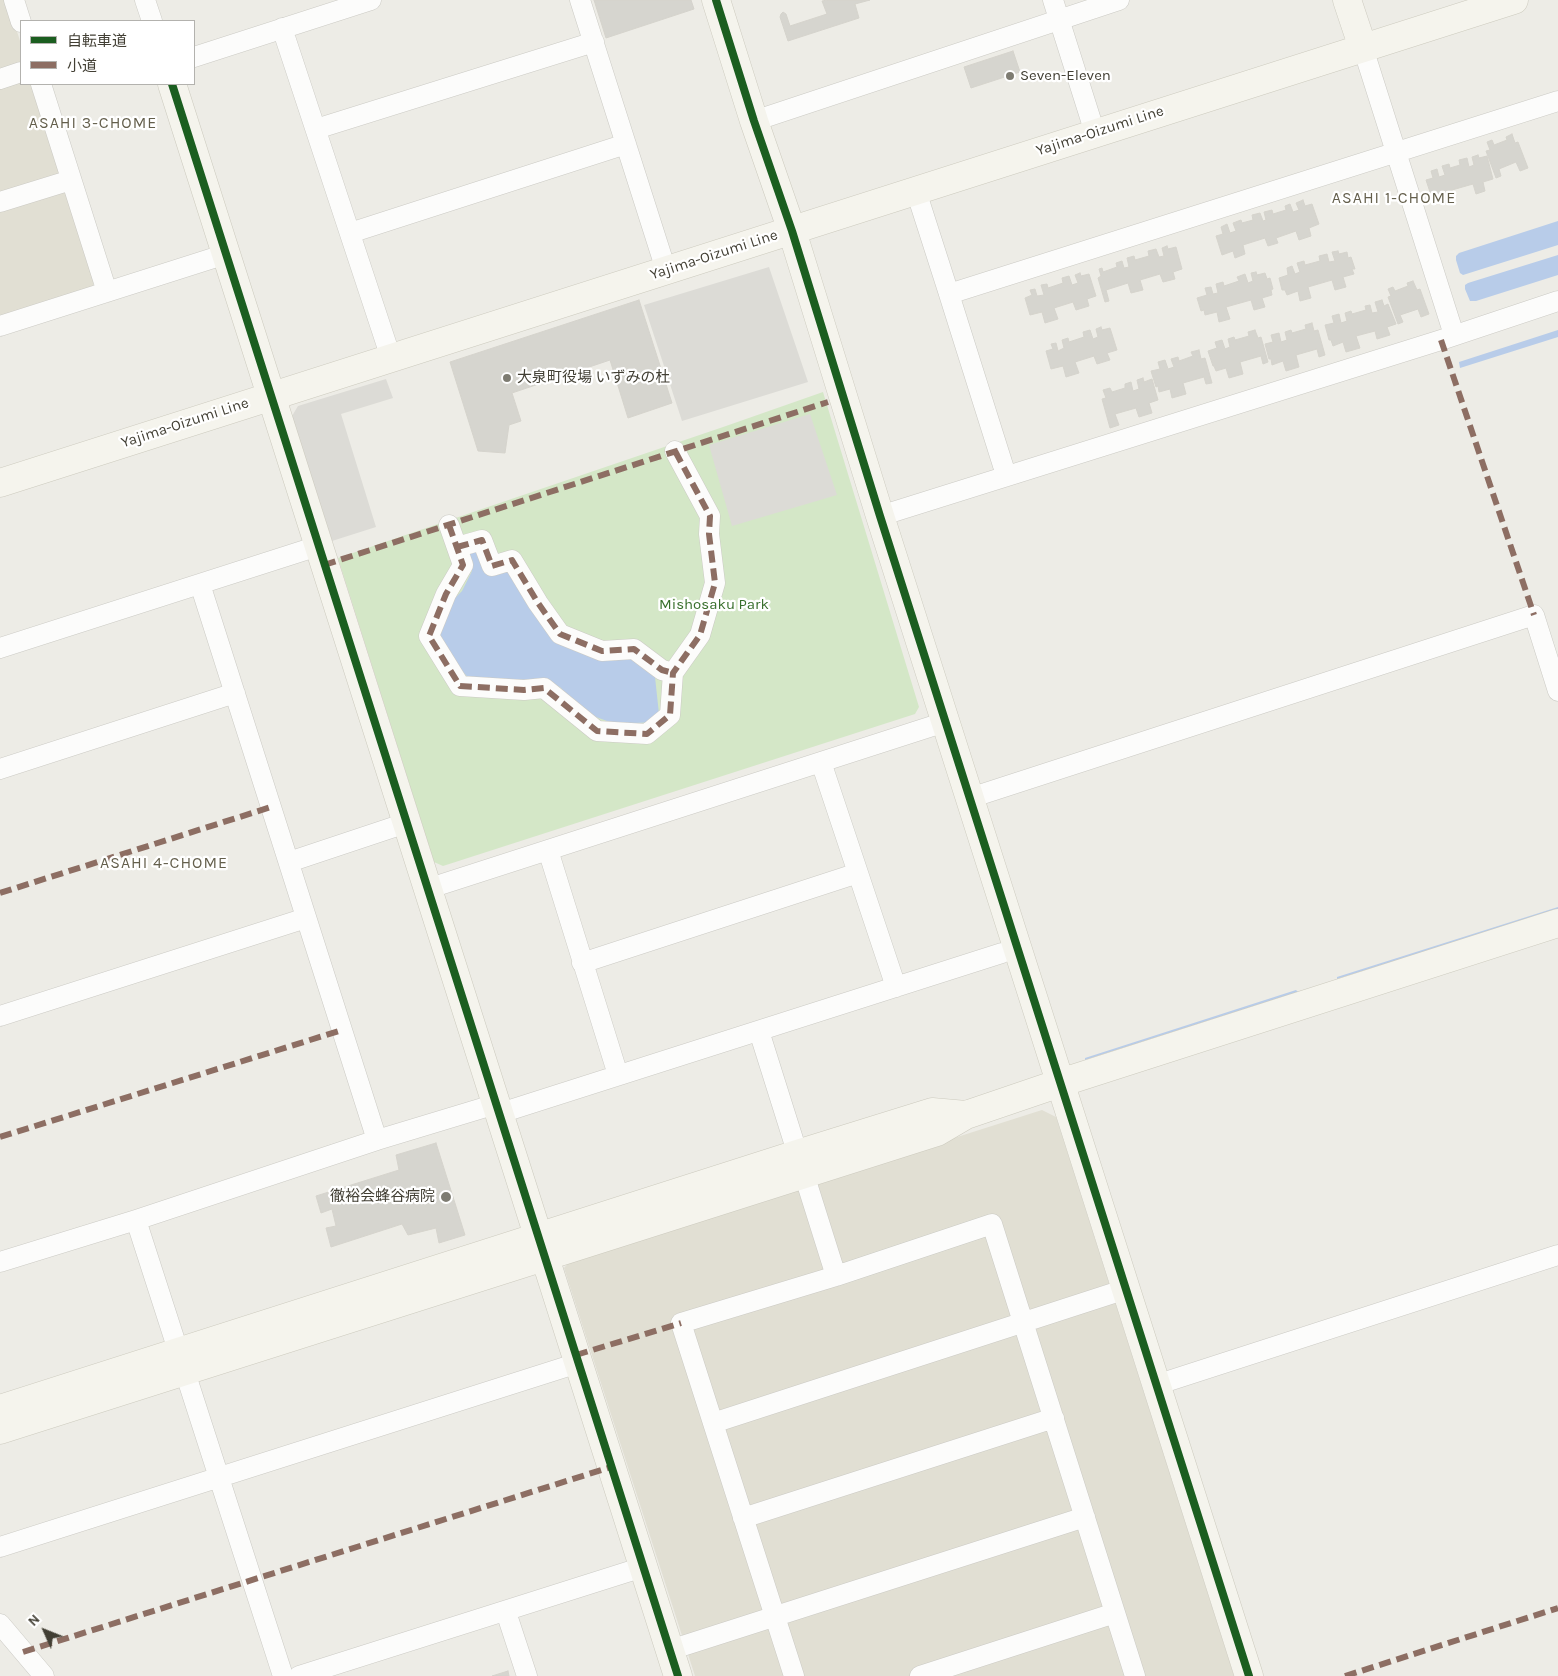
<!DOCTYPE html>
<html>
<head>
<meta charset="utf-8">
<style>
  body { margin:0 }
  #map { position:relative; width:1558px; height:1676px; overflow:hidden; background:#edece6; font-family:Karla,"Noto Sans JP",sans-serif }
  canvas { display:block }
  .legend { position:absolute; left:20px; top:20px; width:175px; height:65px; box-sizing:border-box; background:#fff; border:1px solid #b3b2ae; margin:0; padding:6px 9px; list-style:none; font-size:15px; color:#423f34 }
  .legend li { display:flex; align-items:center; gap:10px; height:25px }
  .legend b { width:25px; border:1px solid #b3b2ae }
  .north { position:absolute; left:20px; top:1606px; width:50px; height:50px; -webkit-text-stroke:4px #fff; paint-order:stroke; rotate:314deg; font-size:14px; font-weight:700; line-height:20px; text-align:center; color:#423f34 }
  .north::after { content:''; display:block; margin:auto; width:18px; height:22px; background:#423f34; clip-path:polygon(50% 0,100% 100%,50% 72%,0 100%) }
</style>
</head>
<body>
<div id="map">
<canvas width="1558" height="1676"></canvas>
<ul class="legend">
<li><b style="height:6px;background:#1b5e20"></b>自転車道</li>
<li><b style="height:6px;background:#8d6e63"></b>小道</li>
</ul>
<div class="north">N</div>
</div>
<script>
const c = document.querySelector('canvas').getContext('2d');
c.lineJoin = 'round';
function paint(path, color) {
  c.fillStyle = color;
  c.fill(path, 'evenodd');
}
function shape(rows) {
  const path = new Path2D();
  for (const r of rows) {
    path.moveTo(r[0], r[1]);
    for (let i = 2; i < r.length; i += 2) path.lineTo(r[i], r[i + 1]);
  }
  return path;
}
function trace(path, color, width, dash) {
  c.strokeStyle = color;
  c.lineWidth = width;
  c.lineCap = dash ? 'butt' : 'round';
  c.setLineDash(dash || []);
  c.stroke(path);
}
function write(font, color, halo, rows, align = 'center') {
  c.font = font + ' Karla,"Noto Sans JP",sans-serif';
  c.lineWidth = 4.5;
  c.setLineDash([]);
  c.textBaseline = 'middle';
  c.strokeStyle = halo;
  c.fillStyle = color;
  for (const [text, x, y, turn = 0] of rows) {
    c.save();
    c.translate(x, y);
    c.rotate((+turn || 0) * Math.PI / 180);
    c.textAlign = isNaN(turn) ? turn : align;
    if (halo) c.strokeText(text, 0, 0);
    c.fillText(text, 0, 0);
    c.restore();
  }
}
const residential = shape([
  [0,0,7,0,21,44,21,84,34,84,96,278,92,288,0,317],
  [1042,1110,1056,1117,1234,1676,695,1676,564,1268,571,1260]
]);
const green = shape([
  [823,392,919,707,915,714,443,866,434,862,338,558,726,426]
]);
const parking = shape([
  [769,267,808,382,682,421,644,305],
  [386,379,393,398,341,414,376,527,332,541,292,416,298,406],
  [810,414,837,495,732,526,709,445]
]);
const water = shape([
  [1558,221,1558,245,1463,275,1460,273,1456,260,1456,256,1459,253],
  [1558,255,1558,275,1476,301,1470,301,1465,289,1465,285,1468,283],
  [1558,330,1558,337,1460,368,1459,362],
  [481,547,512,564,555,638,632,656,655,677,659,714,655,722,615,724,580,711,560,687,535,679,505,685,469,678,447,657,440,635,447,606,462,591,472,571,465,553],
  [1558,907,1558,910,1337,979,1337,977],
  [1296,990,1298,992,1085,1060,1085,1058]
]);
const building = shape([
  [594,0,691,0,694,9,606,38,594,0],
  [827,0,870,0,855,4,859,18,788,41,780,17,781,14,783,12,786,14,790,26,827,14,822,1,827,0],
  [1013,51,1020,72,971,88,964,67,1013,51],
  [1512,134,1515,143,1518,142,1528,168,1520,171,1516,162,1499,169,1501,176,1496,178,1486,151,1490,150,1487,142,1492,140,1494,145,1507,140,1506,137,1512,134],
  [1478,155,1479,158,1487,156,1493,179,1483,182,1485,191,1476,194,1473,184,1452,190,1455,201,1446,204,1443,194,1432,198,1426,180,1433,178,1431,171,1437,169,1439,177,1445,175,1442,166,1449,164,1450,168,1460,165,1459,160,1467,158,1469,167,1474,165,1472,157,1478,155],
  [1303,200,1305,206,1312,204,1319,224,1309,228,1311,236,1299,240,1296,231,1276,238,1278,243,1268,246,1265,238,1243,245,1245,254,1235,258,1233,251,1222,255,1216,236,1223,234,1221,227,1227,224,1230,233,1236,231,1233,223,1241,220,1242,223,1253,220,1252,215,1260,213,1263,221,1266,220,1264,212,1272,210,1273,214,1286,210,1285,206,1290,204,1293,212,1299,210,1296,203,1303,200],
  [1167,246,1168,249,1176,247,1182,269,1173,272,1175,279,1163,282,1160,274,1140,280,1143,290,1131,293,1128,283,1106,290,1109,301,1105,302,1098,278,1101,276,1099,269,1102,268,1103,272,1117,267,1116,263,1122,261,1124,268,1129,267,1127,258,1134,256,1135,260,1149,256,1148,251,1156,249,1159,257,1164,256,1162,248,1167,246],
  [1338,251,1339,254,1347,252,1348,258,1351,257,1355,269,1352,269,1354,274,1343,277,1346,287,1335,290,1332,280,1308,287,1311,298,1300,301,1298,291,1287,295,1285,290,1282,290,1279,278,1288,275,1287,268,1292,266,1295,274,1300,272,1297,263,1304,261,1305,265,1320,261,1319,256,1327,254,1329,262,1335,261,1332,252,1338,251],
  [1256,272,1257,275,1265,273,1267,279,1270,278,1273,289,1271,290,1272,295,1262,298,1265,307,1254,310,1251,300,1226,307,1230,319,1219,322,1217,312,1205,315,1204,310,1201,311,1197,298,1207,295,1205,288,1211,287,1213,294,1218,293,1216,284,1223,282,1224,286,1239,281,1237,277,1245,274,1248,283,1253,281,1251,273,1256,272],
  [1080,273,1081,276,1089,274,1096,296,1087,299,1089,306,1076,310,1073,302,1054,308,1058,319,1045,323,1042,312,1030,315,1025,298,1032,295,1030,290,1035,289,1037,296,1044,295,1041,285,1047,284,1048,288,1063,283,1062,278,1069,276,1072,285,1078,283,1075,275,1080,273],
  [1413,281,1417,290,1420,289,1429,314,1421,317,1418,309,1400,315,1403,322,1398,324,1388,297,1391,296,1388,289,1393,287,1395,291,1408,286,1407,283,1413,281],
  [639,300,672,403,628,418,610,360,512,393,521,421,509,425,505,453,478,451,450,362,639,300],
  [1382,300,1384,306,1388,304,1396,324,1387,327,1390,335,1377,339,1375,331,1356,336,1360,348,1346,352,1343,342,1333,346,1331,340,1329,340,1325,325,1334,323,1332,316,1339,314,1341,323,1347,321,1345,313,1351,311,1352,314,1366,310,1365,306,1370,305,1372,313,1378,312,1375,302,1382,300],
  [1312,323,1314,331,1318,330,1325,355,1319,357,1317,349,1296,355,1299,367,1286,371,1283,361,1272,365,1271,359,1269,359,1265,344,1273,342,1271,335,1279,333,1281,342,1287,340,1285,332,1291,330,1292,333,1306,329,1305,325,1312,323],
  [1101,327,1102,330,1110,328,1117,350,1107,353,1110,360,1097,364,1094,356,1075,362,1079,373,1066,377,1063,366,1051,369,1046,351,1053,349,1051,344,1056,343,1058,351,1064,348,1062,340,1068,338,1069,342,1084,337,1083,332,1090,330,1093,339,1098,337,1096,329,1101,327],
  [1255,330,1258,338,1261,337,1268,362,1263,364,1261,356,1240,362,1243,374,1229,378,1226,368,1216,371,1214,366,1213,366,1208,351,1217,348,1215,342,1222,340,1225,349,1230,347,1228,339,1234,337,1235,340,1249,336,1248,332,1255,330],
  [1199,350,1201,359,1205,358,1212,383,1206,384,1204,377,1183,383,1186,394,1172,398,1170,389,1159,392,1158,386,1156,387,1151,371,1160,369,1158,362,1165,360,1168,369,1174,367,1171,359,1178,357,1179,361,1193,356,1191,352,1199,350],
  [1143,378,1144,382,1152,379,1158,400,1149,403,1152,413,1139,417,1136,408,1115,414,1119,425,1110,428,1102,399,1106,398,1103,390,1110,388,1112,392,1125,388,1125,384,1131,382,1133,391,1139,389,1137,380,1143,378],
  [436,1143,465,1235,439,1243,436,1228,408,1235,402,1224,331,1247,326,1228,336,1226,332,1209,321,1213,316,1196,399,1170,396,1155,436,1143],
  [508,1671,509,1676,492,1676,508,1671]
]);
const street = shape([
  [14,0,21,22],
  [145,0,152,21],
  [580,0,666,270],
  [1053,0,1095,133],
  [282,28,391,358],
  [1363,48,1454,335],
  [194,57,371,0],
  [0,79,21,72],
  [41,84,107,292],
  [754,121,1119,0],
  [316,129,594,42],
  [916,191,949,294,1558,101],
  [0,202,71,180],
  [350,233,626,144],
  [949,294,1006,475],
  [0,326,226,254],
  [880,516,1441,340,1558,301],
  [449,525,463,565,446,594,429,636,460,686,524,690,544,688,597,731,647,734,670,715,673,673,700,635,715,583,709,534,710,516,675,451],
  [457,547,482,540,492,566,512,560,538,603,560,634,602,651,634,649,662,670,673,673],
  [200,584,377,1140],
  [0,648,318,546],
  [821,762,896,987],
  [0,769,235,693],
  [970,798,1534,615,1558,691],
  [548,850,618,1075],
  [289,862,406,823],
  [427,889,945,722],
  [582,963,858,873],
  [0,1016,306,918],
  [759,1031,836,1276],
  [510,1110,1002,953],
  [136,1220,283,1676],
  [0,1262,136,1220,377,1140,496,1104],
  [1156,1385,1558,1255],
  [713,1423,1126,1289],
  [743,1518,1054,1418],
  [0,1547,578,1363],
  [506,1612,527,1676],
  [0,1624,44,1676],
  [670,1650,1085,1517],
  [299,1676,643,1567],
  [794,1676,681,1323,836,1276,992,1224,1135,1676],
  [920,1676,1115,1613]
]);
const secondary = shape([
  [716,0,754,121,792,231,880,516,1249,1676],
  [1347,0,1363,48],
  [172,84,678,1676],
  [0,483,1514,0],
  [0,1409,797,1154,932,1112,966,1115],
  [0,1430,937,1132,966,1115,1060,1083,1558,923]
]);
const quiet = shape([
  [1441,340,1534,615],
  [449,525,463,565,446,594,429,636,460,686,524,690,544,688,597,731,647,734,670,715,673,673,700,635,715,583,709,534,710,516,675,451],
  [457,547,482,540,492,566,512,560,538,603,560,634,602,651,634,649,662,670,673,673],
  [324,565,828,402],
  [0,893,271,807],
  [0,1137,342,1030],
  [576,1355,681,1323],
  [23,1652,611,1467],
  [1345,1676,1558,1608]
]);
const cycleway = shape([
  [716,0,754,121,792,231,880,516,1249,1676],
  [172,84,678,1676]
]);
const markers = [
  [1010,76,5,"#7e7c72"],
  [507,378,5,"#7e7c72"],
  [446,1197,6,"#7e7c72"]
];
const poiNames = [
  ["Seven-Eleven",1020,76],
  ["大泉町役場 いずみの杜",517,378],
  ["徹裕会蜂谷病院",435,1197,"right"]
];
const streetNames = [
  ["Yajima-Oizumi Line",1100,131,-18],
  ["Yajima-Oizumi Line",714,255,-18],
  ["Yajima-Oizumi Line",185,423,-18]
];
const parkNames = [
  ["Mishosaku Park",714,605]
];
const neighbourhoodNames = [
  ["ASAHI 3-CHOME",93,123],
  ["ASAHI 1-CHOME",1394,198],
  ["ASAHI 4-CHOME",164,863]
];
paint(residential, '#e1dfd3');
paint(green, '#d4e7c7');
paint(parking, '#dcdbd6');
paint(water, '#b8cce9');
paint(building, '#d6d5cf');
trace(building, '#d5d3cc', 1);
trace(street, '#cbcac4', 21);
trace(secondary, '#cccabe', 29);
trace(street, '#fcfcfb', 20);
trace(secondary, '#f5f4ed', 28);
trace(quiet, '#8d6e63', 6, [12, 6]);
trace(cycleway, '#1b5e20', 8);
for (const [x, y, r, color] of markers) {
  const dot = new Path2D();
  dot.arc(x, y, r, 0, 2 * Math.PI);
  c.fillStyle = color;
  c.fill(dot);
  trace(dot, '#fff', 2);
}
write('15px', '#423f34', '#fff', poiNames, 'left');
write('15px', '#423f34', '#fff', streetNames);
write('15px', '#386f2c', '#fff', parkNames);
c.letterSpacing = '1px';
write('16px', '#645f4c', '#fff', neighbourhoodNames);
c.letterSpacing = '0px';
</script>
</body>
</html>
